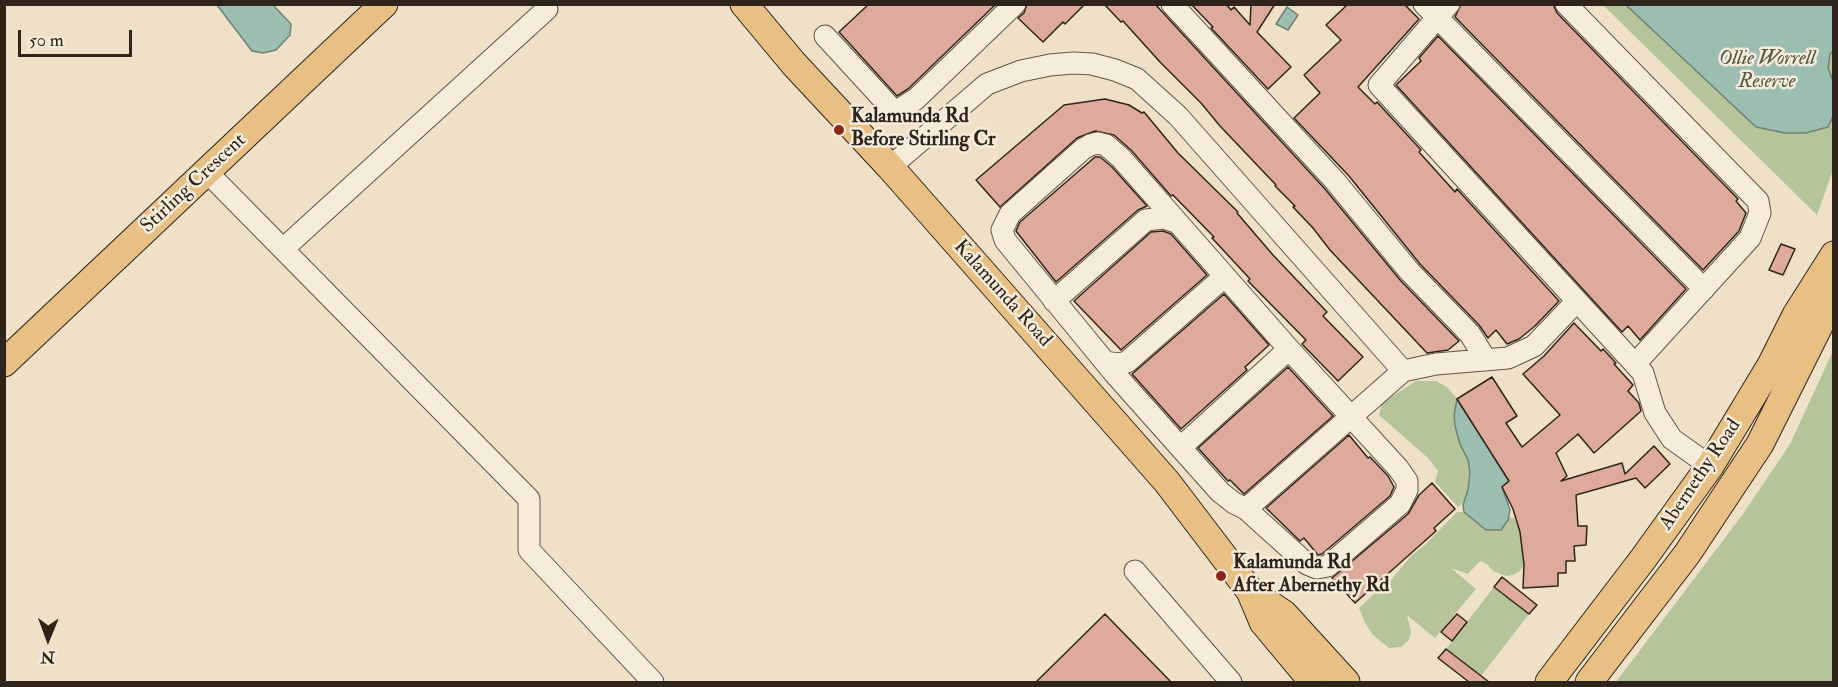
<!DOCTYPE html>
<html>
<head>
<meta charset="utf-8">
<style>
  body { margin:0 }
  #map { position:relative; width:1838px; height:687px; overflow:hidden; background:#efe1c8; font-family:"IM FELL Double Pica",serif }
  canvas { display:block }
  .frame { position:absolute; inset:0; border:6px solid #2f241c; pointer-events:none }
  .north { position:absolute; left:18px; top:609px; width:60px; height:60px; -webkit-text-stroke:4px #f5ecdb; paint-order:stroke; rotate:181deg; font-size:16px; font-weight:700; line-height:24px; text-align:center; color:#2f241c }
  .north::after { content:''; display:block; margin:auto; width:21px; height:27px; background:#2f241c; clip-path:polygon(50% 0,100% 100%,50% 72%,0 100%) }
  .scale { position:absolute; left:18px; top:30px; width:114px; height:27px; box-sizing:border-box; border:3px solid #2f241c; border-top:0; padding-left:8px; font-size:18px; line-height:21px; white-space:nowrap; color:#2f241c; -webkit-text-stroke:4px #f5ecdb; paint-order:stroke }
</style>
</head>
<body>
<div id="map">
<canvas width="1838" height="687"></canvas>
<div class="frame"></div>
<div class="north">N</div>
<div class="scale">50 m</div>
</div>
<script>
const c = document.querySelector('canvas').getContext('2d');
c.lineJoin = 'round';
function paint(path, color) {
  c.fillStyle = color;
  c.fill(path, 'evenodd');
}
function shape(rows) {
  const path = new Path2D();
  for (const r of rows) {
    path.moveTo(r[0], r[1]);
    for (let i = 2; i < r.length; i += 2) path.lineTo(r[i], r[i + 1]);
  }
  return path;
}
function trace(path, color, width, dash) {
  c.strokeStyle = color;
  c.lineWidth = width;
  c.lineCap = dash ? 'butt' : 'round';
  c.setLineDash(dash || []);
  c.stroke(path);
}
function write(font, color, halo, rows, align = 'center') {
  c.font = font + ' "IM FELL Double Pica",serif';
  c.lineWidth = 5;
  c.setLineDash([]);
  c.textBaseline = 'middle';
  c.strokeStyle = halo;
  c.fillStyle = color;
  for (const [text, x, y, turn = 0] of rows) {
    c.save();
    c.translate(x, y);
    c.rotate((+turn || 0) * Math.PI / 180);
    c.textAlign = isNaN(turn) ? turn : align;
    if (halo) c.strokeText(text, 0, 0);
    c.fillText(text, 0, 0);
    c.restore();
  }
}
const green = shape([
  [1603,5,1833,5,1833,170,1817,215],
  [1833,351,1833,682,1616,682,1743,514,1790,444],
  [1416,381,1436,381,1447,387,1457,399,1455,426,1460,444,1468,460,1470,472,1466,500,1458,507,1435,482,1438,471,1428,458,1379,415,1382,403],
  [1457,512,1464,512,1487,530,1494,530,1508,517,1514,518,1520,532,1524,565,1519,572,1513,575,1506,576,1493,571,1487,564,1480,561,1468,574,1451,568,1476,589,1435,638,1407,615,1411,632,1409,640,1401,647,1389,648,1373,635,1365,623,1359,608,1380,588,1392,579,1411,556,1426,544],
  [1494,587,1529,614,1481,676,1446,649]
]);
const water = shape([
  [217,5,273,5,291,24,290,35,276,50,263,53,252,51,217,5],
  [1626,5,1833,5,1833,51,1830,54,1828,68,1833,81,1834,114,1828,127,1806,133,1785,133,1756,127,1626,5],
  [1287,7,1298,15,1288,30,1276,24,1287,7],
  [1457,399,1509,481,1502,487,1510,510,1508,520,1501,530,1486,530,1464,512,1463,505,1468,490,1470,472,1468,460,1460,444,1455,426,1454,416,1457,399]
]);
const building = shape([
  [869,4,996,4,908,89,897,96,839,32,869,4],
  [1027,4,1085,4,1065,24,1063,22,1043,42,1018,18,1024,13,1027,4],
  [1104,4,1155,4,1325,189,1401,281,1459,341,1448,350,1427,353,1330,250,1313,228,1293,207,1295,206,1275,186,1276,185,1220,126,1201,103,1160,62,1123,21,1121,22,1104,4],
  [1191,4,1226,4,1231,10,1234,7,1250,25,1251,4,1275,4,1257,32,1291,67,1268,89,1211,28,1213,27,1191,4],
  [1348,4,1404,4,1419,19,1358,87,1375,104,1377,102,1421,150,1419,152,1455,192,1457,189,1559,301,1535,326,1519,339,1507,344,1496,330,1488,338,1479,325,1420,264,1349,176,1294,118,1320,93,1304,75,1341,40,1326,25,1348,4],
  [1461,4,1553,4,1557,13,1738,199,1736,201,1746,213,1739,231,1703,270,1455,17,1461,4],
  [1438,36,1686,289,1640,340,1628,326,1622,332,1396,85,1421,61,1419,58,1438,36],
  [1105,99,1129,105,1142,113,1144,112,1178,153,1238,212,1237,213,1273,255,1327,312,1323,316,1363,357,1338,381,1302,344,1306,340,1248,281,1250,279,1212,238,1214,237,1173,195,1171,196,1131,150,1114,135,1095,131,1077,138,1000,207,976,180,1064,105,1105,99],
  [1095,157,1100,157,1112,167,1147,206,1138,210,1056,282,1016,231,1020,222,1095,157],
  [1163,231,1171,234,1207,275,1121,350,1074,301,1151,232,1163,231],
  [1781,244,1795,249,1783,275,1769,270,1781,244],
  [1224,294,1269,345,1245,367,1247,370,1181,429,1132,374,1224,294],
  [1574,323,1601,351,1603,349,1616,363,1614,364,1633,385,1628,391,1639,403,1641,411,1594,453,1578,434,1556,453,1567,476,1561,481,1622,463,1625,474,1654,446,1670,464,1645,488,1636,478,1576,495,1578,526,1587,526,1586,545,1574,546,1575,561,1566,561,1566,573,1558,573,1558,586,1523,588,1524,565,1520,532,1513,509,1502,487,1509,481,1457,399,1492,377,1517,416,1506,423,1522,447,1560,415,1523,374,1544,356,1574,323],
  [1288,367,1333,416,1244,494,1230,480,1228,481,1198,448,1288,367],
  [1349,435,1368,458,1370,457,1388,476,1394,487,1390,496,1322,554,1318,555,1304,538,1300,541,1266,508,1349,435],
  [1432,483,1455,509,1434,528,1436,531,1355,603,1332,578,1408,514,1419,495,1432,483],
  [1502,577,1537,605,1529,614,1494,587,1502,577],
  [1105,614,1171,682,1036,682,1105,614],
  [1457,614,1467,622,1452,641,1441,632,1457,614],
  [1446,649,1489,682,1469,682,1438,658,1446,649]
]);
const minor = shape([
  [1172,4,1335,181,1410,272,1470,334,1486,360],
  [1424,4,1704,289],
  [1449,4,1379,85,1643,373,1655,413,1672,439,1710,466],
  [1566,4,1758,201,1760,213,1750,238,1635,364],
  [825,36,892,109,897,111,916,99,1015,4],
  [1098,143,1106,145,1121,158,1289,349,1398,468,1407,481,1407,490,1400,504,1328,566,1317,568,1307,564,1246,509,1234,503,1220,492,1114,373,1005,240,1002,230,1010,214,1083,149,1090,145,1098,143],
  [890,167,987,84,1021,71,1050,65,1073,63,1092,64,1115,70,1137,79,1178,116,1403,371,1246,509],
  [207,172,529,499,529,550,653,682],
  [283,249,547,9],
  [1054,301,1146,220,1164,218,1176,222],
  [1105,362,1118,364,1127,362,1224,277],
  [1403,371,1436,364,1508,358,1534,346,1576,302],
  [1181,447,1289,349],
  [1135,571,1231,682]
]);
const major = shape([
  [744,4,794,64,890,167,1167,482,1250,591,1263,622,1313,682],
  [4,363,384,4],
  [1250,591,1284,614,1346,682],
  [1549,682,1643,559,1710,466,1771,365,1796,315,1834,255],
  [1589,682,1687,554,1760,444,1820,324,1834,272]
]);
const markers = [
  [839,130,6,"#8f2418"],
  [1221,576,6,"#8f2418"]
];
const parkNames = [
  ["Ollie Worrell",1767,60],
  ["Reserve",1767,83]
];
const poiNames = [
  ["Kalamunda Rd",851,118],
  ["Before Stirling Cr",851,141],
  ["Kalamunda Rd",1233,564],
  ["After Abernethy Rd",1233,587]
];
const streetNames = [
  ["Stirling Crescent",194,184,-43],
  ["Kalamunda Road",1002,294,48],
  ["Abernethy Road",1701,475,-56]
];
paint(green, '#b5c499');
paint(water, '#9bbeb0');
trace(water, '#708075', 1.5);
paint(building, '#deaa9c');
trace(building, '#2f241c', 1.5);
trace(minor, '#5f5347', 23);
trace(major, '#2f241c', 29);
trace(minor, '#f5ecdb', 21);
trace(major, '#e8c084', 27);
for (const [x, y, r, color] of markers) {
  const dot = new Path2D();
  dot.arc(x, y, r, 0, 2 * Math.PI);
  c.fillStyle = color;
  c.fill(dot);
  trace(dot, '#f5ecdb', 2);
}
write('italic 20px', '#575442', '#f5ecdb', parkNames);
write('bold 20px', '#2f241c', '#f5ecdb', poiNames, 'left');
write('20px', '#2f241c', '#f5ecdb', streetNames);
</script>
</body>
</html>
